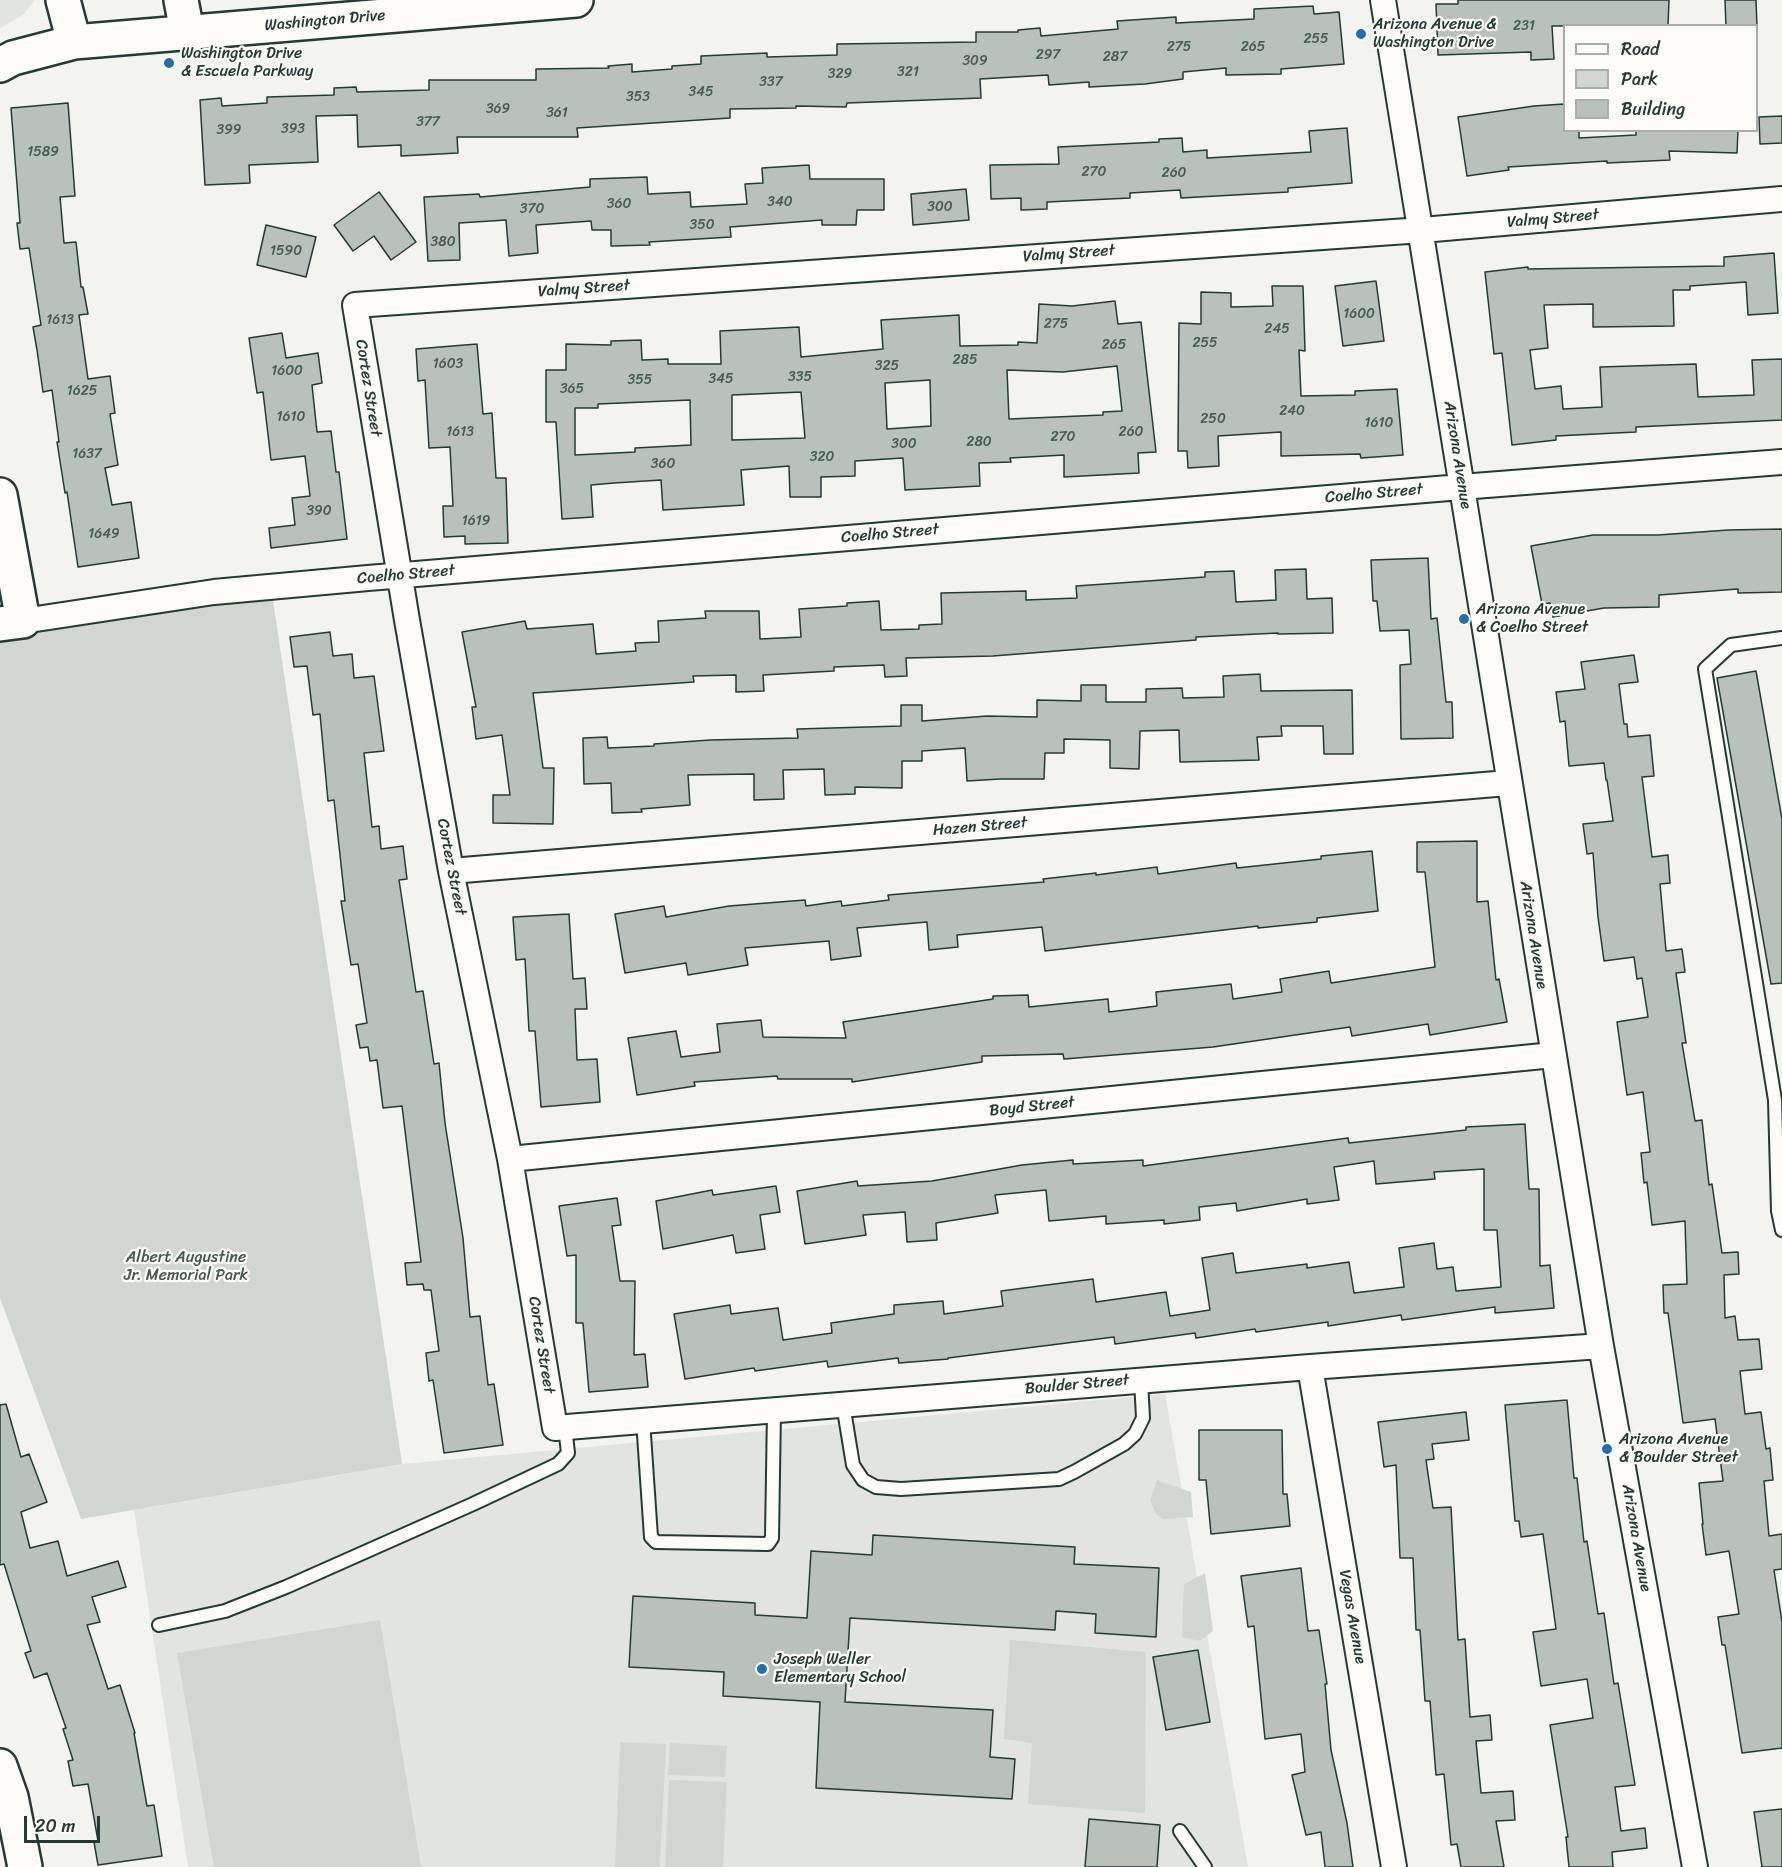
<!DOCTYPE html>
<html>
<head>
<meta charset="utf-8">
<style>
  body { margin:0 }
  #map { position:relative; width:1782px; height:1867px; overflow:hidden; background:#f4f4ef; font-family:Sriracha,sans-serif }
  canvas { display:block }
  .legend { position:absolute; left:1563px; top:24px; width:195px; height:108px; box-sizing:border-box; background:#fdfcf7; border:2px solid #a4b0a9; margin:0; padding:8px 10px; list-style:none; font-size:18px; color:#1f3d34 }
  .legend li { display:flex; align-items:center; gap:12px; height:30px }
  .legend b { width:30px; border:2px solid #a4b0a9 }
  .scale { position:absolute; left:24px; top:1816px; width:76px; height:27px; box-sizing:border-box; border:3px solid #1f3d34; border-top:0; padding-left:8px; font-size:18px; line-height:21px; white-space:nowrap; color:#1f3d34; -webkit-text-stroke:4px #fdfcf7; paint-order:stroke }
</style>
</head>
<body>
<div id="map">
<canvas width="1782" height="1867"></canvas>
<ul class="legend">
<li><b style="height:8px;background:#fdfcf7"></b>Road</li>
<li><b style="height:16px;background:#d1d6d1"></b>Park</li>
<li><b style="height:16px;background:#b9c1bb"></b>Building</li>
</ul>
<div class="scale">20 m</div>
</div>
<script>
const c = document.querySelector('canvas').getContext('2d');
c.lineJoin = 'round';
function paint(path, color) {
  c.fillStyle = color;
  c.fill(path, 'evenodd');
}
function shape(rows) {
  const path = new Path2D();
  for (const r of rows) {
    path.moveTo(r[0], r[1]);
    for (let i = 2; i < r.length; i += 2) path.lineTo(r[i], r[i + 1]);
  }
  return path;
}
function trace(path, color, width, dash) {
  c.strokeStyle = color;
  c.lineWidth = width;
  c.lineCap = dash ? 'butt' : 'round';
  c.setLineDash(dash || []);
  c.stroke(path);
}
function write(font, color, halo, rows, align = 'center') {
  c.font = font + ' Sriracha,sans-serif';
  c.lineWidth = 4.5;
  c.setLineDash([]);
  c.textBaseline = 'middle';
  c.strokeStyle = halo;
  c.fillStyle = color;
  for (const [text, x, y, turn = 0] of rows) {
    c.save();
    c.translate(x, y);
    c.rotate((+turn || 0) * Math.PI / 180);
    c.textAlign = isNaN(turn) ? turn : align;
    if (halo) c.strokeText(text, 0, 0);
    c.fillText(text, 0, 0);
    c.restore();
  }
}
const built = shape([
  [0,0,35,0,23,15,0,28],
  [1165,1394,1248,1867,188,1867,134,1510,402,1464]
]);
const green = shape([
  [271,587,402,1464,81,1519,0,1298,0,624],
  [1157,1480,1191,1492,1193,1517,1164,1519,1157,1515,1150,1501],
  [1205,1573,1213,1631,1200,1641,1182,1637,1184,1584],
  [380,1620,421,1867,214,1867,177,1653],
  [1010,1640,1146,1652,1145,1813,1028,1804,1032,1743,1004,1739],
  [620,1742,666,1744,660,1867,615,1867],
  [670,1743,727,1746,725,1777,668,1775],
  [669,1780,727,1782,723,1867,665,1867]
]);
const building = shape([
  [1458,0,1669,0,1668,26,1552,26,1554,59,1531,60,1531,52,1438,55,1436,4,1458,4,1458,0],
  [1725,0,1756,0,1757,26,1726,26,1725,0],
  [1313,6,1314,14,1339,12,1344,64,1281,69,1281,74,1226,75,1226,68,1183,72,1183,79,1145,84,1089,87,1089,82,1049,85,1048,75,980,79,981,98,847,103,846,107,796,106,796,108,730,109,730,118,577,128,578,137,457,137,458,153,401,156,401,145,358,147,357,115,316,116,318,162,249,165,250,183,205,185,200,100,221,98,222,106,267,103,267,97,334,95,334,88,356,87,357,92,429,90,429,80,536,80,536,69,609,68,608,66,632,64,632,72,672,69,672,66,701,64,701,56,767,53,767,57,837,55,837,44,976,42,976,32,1018,32,1018,30,1040,28,1041,36,1118,29,1117,21,1176,17,1176,23,1254,19,1254,9,1313,6],
  [68,103,75,196,60,197,64,243,76,242,81,287,83,287,88,314,79,315,88,379,110,376,115,413,110,414,118,465,105,468,112,505,131,502,139,558,78,567,67,492,65,493,57,442,59,442,52,390,43,392,37,350,33,327,41,325,29,248,20,249,17,223,20,223,11,108,68,103],
  [1564,104,1564,130,1579,130,1579,138,1636,135,1636,130,1738,130,1737,153,1669,151,1670,160,1607,163,1607,161,1508,167,1509,170,1467,176,1458,117,1534,106,1564,104],
  [1782,116,1782,143,1760,144,1759,117,1782,116],
  [1347,128,1352,183,1288,188,1288,192,1181,198,1180,190,1130,193,1130,198,1047,202,1047,209,1021,210,1021,198,991,199,990,165,1059,164,1058,147,1159,142,1159,139,1182,138,1183,152,1207,150,1207,158,1311,152,1309,131,1347,128],
  [809,165,810,179,884,179,884,210,857,210,856,225,822,225,822,220,730,227,731,237,649,242,650,245,611,246,611,230,592,230,591,221,536,225,538,253,509,256,506,220,459,223,460,260,428,261,424,197,479,194,480,197,590,187,590,179,647,177,648,194,690,192,691,207,747,204,745,184,763,183,762,168,809,165],
  [966,189,969,220,913,225,911,194,966,189],
  [379,192,416,242,391,260,374,236,353,251,334,225,379,192],
  [266,225,316,237,306,277,257,265,266,225],
  [1774,253,1778,313,1748,315,1746,282,1690,286,1690,290,1673,290,1674,326,1593,327,1593,304,1544,305,1548,348,1530,350,1535,389,1561,386,1563,409,1602,407,1600,367,1696,364,1698,397,1754,395,1752,360,1782,359,1782,420,1636,427,1636,432,1556,436,1556,440,1512,445,1502,353,1494,354,1485,272,1528,267,1528,269,1724,266,1724,257,1774,253],
  [1376,281,1384,341,1343,346,1335,286,1376,281],
  [1272,286,1303,286,1305,351,1299,350,1301,396,1355,395,1355,391,1397,389,1403,455,1361,458,1360,454,1281,456,1281,432,1218,436,1219,466,1188,468,1187,451,1178,451,1179,323,1201,324,1201,292,1231,293,1231,307,1273,306,1272,286],
  [1115,301,1118,324,1141,322,1156,452,1138,453,1139,473,1064,477,1064,455,1010,458,1011,462,979,463,980,486,905,490,903,458,855,461,855,476,821,477,821,497,790,497,789,466,741,470,744,505,663,510,661,480,614,483,591,485,593,517,562,519,556,422,546,422,546,370,566,370,566,344,611,345,611,341,641,340,642,360,668,359,668,364,721,364,720,331,799,327,801,357,883,349,881,320,959,315,960,346,1018,345,1018,342,1037,343,1039,304,1072,306,1115,301],
  [1117,366,1122,411,1103,412,1103,415,1009,419,1007,370,1063,372,1117,366],
  [930,380,931,426,887,429,885,383,930,380],
  [801,392,805,438,732,440,732,395,801,392],
  [690,400,691,445,635,448,635,452,575,455,575,408,598,408,598,404,690,400],
  [282,333,286,358,318,353,322,383,312,385,317,432,331,431,336,472,339,472,347,539,271,548,269,528,295,525,292,498,310,496,305,456,271,460,263,392,257,393,249,338,282,333],
  [477,344,483,414,492,413,496,478,506,478,508,543,465,544,465,536,444,537,443,506,453,506,450,447,429,448,425,380,418,381,416,349,477,344],
  [1782,529,1782,592,1738,593,1738,589,1659,595,1659,607,1604,608,1553,617,1550,603,1542,604,1531,546,1593,535,1658,535,1728,530,1782,529],
  [1428,558,1431,619,1437,618,1446,702,1452,702,1453,738,1401,739,1400,665,1411,664,1409,630,1380,631,1377,601,1373,601,1371,560,1428,558],
  [1306,569,1307,599,1332,598,1333,633,1278,634,1278,633,1196,637,1196,640,993,656,906,658,907,676,885,677,884,665,834,667,834,671,763,675,764,691,736,692,736,675,693,676,694,682,533,693,543,768,554,768,553,824,493,823,493,795,510,795,502,735,476,739,472,707,476,707,462,632,525,621,527,629,593,624,596,654,636,651,635,643,659,642,658,621,706,618,705,611,759,611,760,639,801,637,799,609,847,606,847,603,879,601,881,630,919,629,919,625,942,624,941,593,1026,591,1026,600,1077,598,1076,586,1205,577,1205,572,1234,571,1236,602,1276,600,1275,570,1306,569],
  [330,632,333,656,352,654,354,678,374,676,384,751,364,753,372,827,379,826,381,849,403,846,407,879,399,880,416,992,423,991,434,1064,439,1063,445,1123,463,1238,470,1317,480,1316,488,1385,494,1384,503,1445,444,1453,433,1380,429,1381,426,1353,439,1351,431,1290,424,1290,423,1284,407,1285,405,1263,421,1262,402,1106,383,1108,377,1060,370,1061,368,1047,360,1048,356,1025,367,1023,358,964,351,965,341,901,345,901,334,800,328,801,320,714,313,715,307,666,294,667,290,637,330,632],
  [1634,655,1638,682,1619,684,1624,724,1627,724,1628,737,1650,735,1654,776,1642,777,1652,857,1668,855,1670,883,1660,884,1666,951,1682,949,1685,972,1676,973,1686,1043,1682,1043,1695,1121,1702,1120,1709,1185,1712,1184,1722,1253,1738,1252,1739,1274,1724,1275,1725,1318,1735,1316,1738,1340,1759,1339,1762,1369,1740,1371,1745,1414,1761,1412,1766,1449,1770,1448,1773,1480,1764,1481,1769,1536,1782,1534,1782,1569,1774,1570,1782,1622,1782,1748,1742,1753,1725,1645,1722,1645,1718,1617,1739,1614,1729,1551,1706,1555,1702,1524,1703,1524,1699,1483,1723,1481,1715,1419,1683,1423,1668,1313,1664,1313,1663,1285,1687,1284,1685,1221,1652,1225,1647,1182,1644,1183,1641,1153,1650,1152,1643,1092,1627,1095,1617,1022,1648,1017,1642,978,1637,979,1634,957,1604,961,1598,917,1593,853,1587,854,1583,824,1613,821,1607,780,1606,780,1604,763,1569,766,1565,721,1560,722,1556,692,1585,689,1581,662,1634,655],
  [1756,671,1782,819,1782,983,1771,984,1717,678,1756,671],
  [1260,674,1261,691,1352,690,1353,754,1324,754,1323,726,1281,726,1282,736,1257,737,1259,760,1180,762,1179,730,1140,731,1139,769,1110,768,1110,740,1064,739,1064,753,1045,753,1044,779,1000,779,967,781,965,748,922,751,922,761,902,761,902,788,855,787,855,794,825,795,824,769,783,770,784,799,754,800,754,774,688,775,690,805,641,809,642,812,612,813,611,783,584,784,583,738,607,737,608,748,654,746,654,744,710,740,798,738,797,729,901,726,901,705,922,705,922,721,987,716,1037,717,1037,700,1081,701,1081,685,1106,685,1106,702,1146,702,1146,689,1182,688,1183,698,1224,697,1223,676,1260,674],
  [1477,841,1477,902,1488,901,1496,980,1499,979,1507,1022,1430,1035,1428,1024,1352,1036,1350,1027,1213,1047,1064,1059,1063,1054,982,1056,982,1062,852,1082,852,1079,778,1079,777,1076,694,1082,695,1086,637,1095,628,1038,676,1031,681,1057,720,1052,717,1024,761,1020,763,1037,846,1038,843,1022,993,999,993,996,1028,995,1029,1007,1108,999,1109,1012,1157,1006,1156,992,1231,984,1233,999,1282,992,1280,979,1329,971,1331,983,1435,967,1425,872,1417,872,1417,842,1477,841],
  [1372,851,1378,911,1317,918,1317,922,1258,928,1258,926,1045,951,1042,927,957,935,958,947,929,950,927,922,857,928,861,956,831,960,829,941,745,948,748,965,688,975,686,963,625,973,615,914,664,906,666,917,729,906,805,900,806,906,841,901,842,906,889,900,888,895,1044,882,1043,879,1096,873,1096,875,1157,867,1158,874,1236,863,1237,868,1321,859,1321,856,1372,851],
  [569,914,573,979,585,978,587,1009,575,1009,577,1060,597,1059,600,1102,541,1107,535,1031,529,1031,525,959,516,960,513,917,569,914],
  [1525,1124,1529,1189,1539,1189,1540,1266,1550,1265,1554,1308,1495,1313,1495,1307,1402,1320,1401,1315,1328,1326,1328,1322,1256,1332,1255,1329,1196,1338,1195,1333,1115,1344,1114,1337,948,1358,948,1359,899,1363,898,1358,828,1367,827,1361,755,1371,754,1368,685,1379,674,1314,730,1305,731,1314,778,1308,783,1340,832,1333,831,1323,894,1314,894,1305,943,1301,944,1314,1003,1306,1001,1291,1093,1279,1096,1302,1166,1292,1170,1316,1210,1310,1202,1258,1233,1253,1236,1273,1307,1264,1307,1268,1349,1262,1354,1293,1404,1287,1399,1248,1434,1243,1437,1269,1453,1267,1456,1291,1501,1287,1497,1230,1484,1230,1484,1169,1434,1172,1435,1179,1376,1184,1374,1161,1334,1167,1339,1200,1307,1204,1307,1199,1237,1211,1236,1203,1199,1207,1200,1220,1164,1224,1164,1220,1106,1224,1106,1216,1049,1221,1046,1190,995,1195,998,1213,936,1223,937,1240,907,1242,905,1212,863,1215,866,1235,805,1244,797,1191,857,1181,858,1186,932,1181,1022,1165,1073,1160,1073,1164,1143,1160,1143,1166,1348,1138,1349,1143,1466,1130,1466,1127,1525,1124],
  [776,1186,780,1212,760,1215,765,1249,736,1253,733,1235,663,1249,656,1201,712,1190,713,1195,776,1186],
  [617,1198,621,1225,612,1226,620,1281,635,1281,634,1355,645,1354,648,1387,589,1392,583,1323,576,1323,576,1255,567,1256,559,1206,617,1198],
  [1567,1400,1574,1478,1577,1478,1584,1542,1587,1541,1598,1614,1604,1613,1614,1684,1618,1683,1635,1785,1615,1787,1621,1831,1645,1828,1647,1848,1612,1852,1613,1867,1569,1867,1566,1837,1568,1837,1550,1725,1593,1718,1587,1679,1541,1686,1533,1632,1556,1629,1543,1534,1521,1537,1519,1521,1515,1521,1505,1405,1567,1400],
  [6,1404,21,1457,29,1454,47,1502,21,1512,30,1548,58,1541,67,1576,118,1561,126,1587,92,1597,100,1622,87,1625,108,1689,120,1685,135,1733,134,1733,147,1806,154,1805,162,1856,98,1865,94,1842,98,1841,88,1784,73,1786,68,1761,73,1760,63,1729,66,1728,47,1673,34,1678,25,1653,31,1651,4,1564,0,1565,0,1405,6,1404],
  [1466,1412,1469,1440,1432,1444,1434,1459,1426,1460,1433,1508,1451,1507,1458,1640,1465,1639,1470,1717,1490,1715,1492,1740,1476,1741,1481,1793,1513,1791,1515,1820,1496,1821,1504,1867,1461,1867,1457,1844,1451,1845,1444,1774,1436,1775,1430,1701,1425,1701,1420,1630,1416,1630,1413,1558,1400,1558,1396,1465,1384,1467,1378,1422,1466,1412],
  [1199,1430,1282,1430,1283,1494,1287,1494,1290,1526,1211,1534,1206,1480,1199,1480,1199,1430],
  [873,1535,1075,1547,1074,1564,1159,1568,1156,1637,1095,1633,1096,1614,1056,1611,1055,1630,850,1618,845,1702,993,1710,990,1757,1015,1759,1012,1799,816,1788,820,1702,723,1696,724,1672,629,1667,633,1596,755,1603,755,1615,807,1618,811,1551,872,1555,873,1535],
  [1301,1568,1308,1631,1319,1630,1327,1684,1325,1684,1331,1750,1347,1823,1353,1867,1325,1867,1321,1832,1306,1835,1292,1775,1305,1772,1301,1734,1265,1739,1254,1626,1248,1627,1241,1576,1301,1568],
  [1198,1650,1210,1722,1166,1730,1153,1657,1198,1650],
  [1782,1809,1782,1867,1762,1867,1754,1812,1782,1809],
  [1089,1819,1160,1825,1157,1867,1085,1867,1089,1819]
]);
const lane = shape([
  [1782,638,1731,645,1705,669,1775,1100,1778,1211,1782,1230],
  [843,1404,853,1465,863,1480,876,1487,901,1489,1059,1479,1074,1472,1124,1444,1135,1434,1143,1418,1141,1380],
  [643,1420,651,1537,656,1542,768,1544,772,1538,774,1410],
  [159,1625,225,1611,286,1587,473,1504,558,1464,568,1453,565,1427],
  [1180,1831,1205,1867]
]);
const street = shape([
  [1383,0,1601,1346,1695,1867],
  [23,621,214,592,368,578,1461,487,1782,462],
  [451,871,1508,783],
  [510,1159,1553,1055],
  [1601,1346,1310,1367,555,1428,510,1159,451,871,407,620,355,305,1422,230,1782,199],
  [1310,1367,1394,1867]
]);
const secondary = shape([
  [63,0,74,42],
  [181,0,187,32],
  [0,65,13,58,74,42,576,0],
  [0,495,23,621,0,624],
  [0,1766,11,1797,25,1867]
]);
const markers = [
  [1361,34,6,"#1f6fb2"],
  [169,63,6,"#1f6fb2"],
  [1464,619,6,"#1f6fb2"],
  [1607,1449,6,"#1f6fb2"],
  [762,1669,6,"#1f6fb2"]
];
const numberNames = [
  ["231",1524,26],
  ["255",1316,39],
  ["275",1179,47],
  ["265",1253,47],
  ["297",1048,55],
  ["287",1115,57],
  ["309",975,61],
  ["321",908,72],
  ["329",840,74],
  ["337",771,82],
  ["345",701,92],
  ["353",638,97],
  ["369",498,109],
  ["361",557,113],
  ["377",428,122],
  ["393",293,129],
  ["399",229,130],
  ["1589",43,152],
  ["270",1094,172],
  ["260",1174,173],
  ["340",780,202],
  ["360",619,204],
  ["300",940,207],
  ["370",532,209],
  ["350",702,225],
  ["380",443,242],
  ["1590",286,251],
  ["1600",1359,314],
  ["1613",60,320],
  ["275",1056,324],
  ["245",1277,329],
  ["255",1205,343],
  ["265",1114,345],
  ["285",965,360],
  ["1603",448,364],
  ["325",887,366],
  ["1600",287,371],
  ["335",800,377],
  ["345",721,379],
  ["355",640,380],
  ["365",572,389],
  ["1625",82,391],
  ["240",1292,411],
  ["1610",291,417],
  ["250",1213,419],
  ["1610",1379,423],
  ["1613",460,432],
  ["260",1131,432],
  ["270",1063,437],
  ["280",979,442],
  ["300",904,444],
  ["1637",87,454],
  ["320",822,457],
  ["360",663,464],
  ["390",319,511],
  ["1619",476,521],
  ["1649",104,534]
];
const streetNames = [
  ["Washington Drive",325,21,-5],
  ["Valmy Street",1553,219,-5],
  ["Valmy Street",1069,254,-4],
  ["Valmy Street",584,289,-4],
  ["Cortez Street",368,388,81],
  ["Arizona Avenue",1457,455,81],
  ["Coelho Street",1374,494,-5],
  ["Coelho Street",890,534,-5],
  ["Coelho Street",406,575,-5],
  ["Hazen Street",980,827,-5],
  ["Cortez Street",451,867,79],
  ["Arizona Avenue",1533,935,81],
  ["Boyd Street",1032,1107,-6],
  ["Cortez Street",541,1345,81],
  ["Boulder Street",1077,1385,-5],
  ["Arizona Avenue",1636,1538,80],
  ["Vegas Avenue",1352,1617,80]
];
const poiNames = [
  ["Arizona Avenue &",1373,25],
  ["Washington Drive",1373,43],
  ["Washington Drive",181,54],
  ["& Escuela Parkway",181,72],
  ["Arizona Avenue",1476,610],
  ["& Coelho Street",1476,628],
  ["Arizona Avenue",1619,1440],
  ["& Boulder Street",1619,1458],
  ["Joseph Weller",774,1660],
  ["Elementary School",774,1678]
];
const parkNames = [
  ["Albert Augustine",186,1258],
  ["Jr. Memorial Park",186,1276]
];
paint(built, '#e2e5df');
paint(green, '#d1d6d1');
paint(building, '#b9c1bb');
trace(building, '#1f3d34', 1.5);
trace(lane, '#1f3d34', 16);
trace(street, '#1f3d34', 28);
trace(secondary, '#1f3d34', 38);
trace(lane, '#fdfcf7', 12);
trace(street, '#fdfcf7', 24);
trace(secondary, '#fdfcf7', 33);
for (const [x, y, r, color] of markers) {
  const dot = new Path2D();
  dot.arc(x, y, r, 0, 2 * Math.PI);
  c.fillStyle = color;
  c.fill(dot);
  trace(dot, '#fdfcf7', 2);
}
write('14px', '#465e56', null, numberNames);
write('16px', '#1f3d34', '#fdfcf7', streetNames);
write('16px', '#1f3d34', '#fdfcf7', poiNames, 'left');
write('16px', '#435c53', '#fdfcf7', parkNames);
</script>
</body>
</html>
